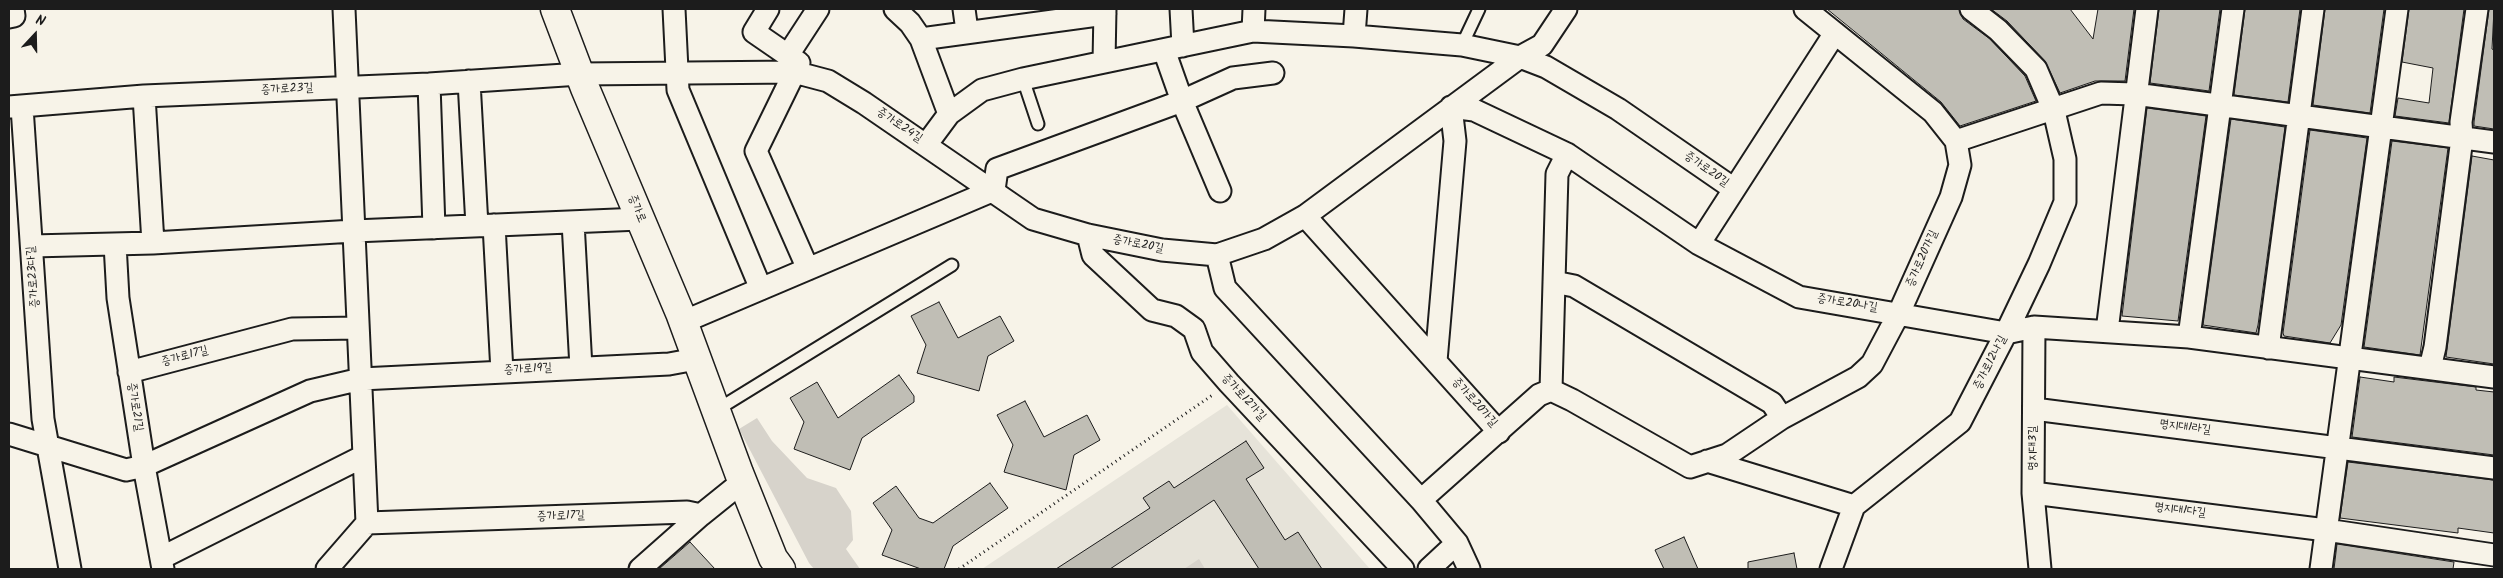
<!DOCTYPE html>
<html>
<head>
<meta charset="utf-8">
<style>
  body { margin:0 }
  #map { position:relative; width:2503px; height:578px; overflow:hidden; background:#f7f3e8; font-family:Kalam,sans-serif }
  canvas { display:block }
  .frame { position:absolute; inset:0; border:10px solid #1c1c1c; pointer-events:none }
  .north { position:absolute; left:10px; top:10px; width:50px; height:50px; -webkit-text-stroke:4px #f7f3e8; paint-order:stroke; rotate:21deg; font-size:14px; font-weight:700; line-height:20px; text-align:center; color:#1c1c1c }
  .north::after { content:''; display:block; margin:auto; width:18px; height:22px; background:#1c1c1c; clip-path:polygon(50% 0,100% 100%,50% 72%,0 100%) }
</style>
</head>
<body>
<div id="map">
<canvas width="2503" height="578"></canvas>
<div class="frame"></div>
<div class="north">N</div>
</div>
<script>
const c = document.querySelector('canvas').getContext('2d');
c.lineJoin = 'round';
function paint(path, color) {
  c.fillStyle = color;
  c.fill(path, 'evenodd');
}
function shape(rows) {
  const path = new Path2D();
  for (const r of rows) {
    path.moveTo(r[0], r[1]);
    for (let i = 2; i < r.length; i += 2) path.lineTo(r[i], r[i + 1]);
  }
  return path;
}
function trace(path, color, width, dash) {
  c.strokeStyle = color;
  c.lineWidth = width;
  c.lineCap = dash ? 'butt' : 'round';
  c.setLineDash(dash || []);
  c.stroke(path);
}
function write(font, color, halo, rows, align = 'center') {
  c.font = font + ' Kalam,"Poor Story",sans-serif';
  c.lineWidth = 4;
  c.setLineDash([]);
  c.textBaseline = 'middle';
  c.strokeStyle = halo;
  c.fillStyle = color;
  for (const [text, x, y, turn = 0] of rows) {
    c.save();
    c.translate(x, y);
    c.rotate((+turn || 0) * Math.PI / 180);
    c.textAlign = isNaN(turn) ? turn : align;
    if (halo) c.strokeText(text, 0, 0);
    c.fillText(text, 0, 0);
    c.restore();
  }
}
const built = shape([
  [1227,405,1370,569,982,569]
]);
const green = shape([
  [757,418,772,441,807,478,836,488,851,511,853,540,846,549,860,569,814,569,809,563,739,429],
  [1199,559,1205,569,1184,569]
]);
const building = shape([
  [1827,9,1959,9,1963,19,1990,39,2025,76,2036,101,1960,126,1941,102,1827,9],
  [1991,9,2070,9,2093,39,2098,9,2134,9,2125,81,2095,81,2060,93,2045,61,2007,21,1991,9],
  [2159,9,2220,9,2209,91,2150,83,2159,9],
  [2245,9,2300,9,2288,102,2234,95,2245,9],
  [2325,9,2384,9,2370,113,2313,105,2325,9],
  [2409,9,2464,9,2449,123,2395,116,2398,98,2429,103,2433,68,2402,62,2409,9],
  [2489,9,2494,9,2492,49,2494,50,2494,129,2474,126,2474,122,2489,9],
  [2147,108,2206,116,2178,321,2122,316,2147,108],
  [2231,119,2285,127,2258,325,2256,333,2203,325,2231,119],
  [2310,130,2367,138,2341,325,2330,343,2284,336,2283,333,2310,130],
  [2392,141,2448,148,2420,355,2364,347,2392,141],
  [2472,156,2494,160,2494,364,2446,357,2472,156],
  [939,302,958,338,1000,316,1014,341,988,356,979,391,917,373,926,345,911,316,939,302],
  [899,375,914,396,914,402,862,438,850,470,794,449,804,422,790,398,817,382,838,418,899,375],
  [2360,377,2394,382,2394,377,2476,387,2476,390,2494,392,2494,455,2352,437,2360,377],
  [1025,401,1044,437,1087,415,1100,440,1074,455,1066,490,1004,472,1013,445,997,415,1025,401],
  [1246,441,1264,468,1246,479,1285,540,1298,532,1322,569,1259,569,1214,500,1110,569,1056,569,1150,508,1143,498,1169,481,1174,488,1246,441],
  [2348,462,2494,480,2494,533,2458,528,2458,533,2340,518,2348,462],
  [990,483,1008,508,953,546,944,569,921,569,882,555,892,530,873,503,896,486,919,518,933,523,990,483],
  [1684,537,1698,569,1664,569,1655,550,1684,537],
  [690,542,715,569,659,569,690,542],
  [2337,544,2454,562,2453,569,2334,569,2337,544],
  [1794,553,1797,569,1748,569,1748,562,1794,553]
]);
const path = shape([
  [959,569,1214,394]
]);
const service = shape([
  [1462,45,1479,9],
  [1023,79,1038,124],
  [715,411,952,265]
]);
const minor = shape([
  [344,9,367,523,687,512,701,515,742,482],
  [674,9,678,90,761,289],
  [768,9,754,32,799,63,756,151,808,269],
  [895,9,910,23,921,39,949,114],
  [964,9,967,31],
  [1181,9,1183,46],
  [9,17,14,16,13,9],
  [1253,31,1254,9],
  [1354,36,1356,9],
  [921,39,1105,14],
  [1164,50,1182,101,1220,191],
  [788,55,818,9],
  [1104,62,1105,9],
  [469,81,477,226],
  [429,84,434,228],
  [144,96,153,243],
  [9,107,144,96,429,84,580,74,794,72,828,81,864,103,1033,219,1088,235,1162,250,1217,255,1264,239,1305,216,1520,57,1542,45,1566,9],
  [22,107,43,419,70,569],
  [1956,141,2101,93,2135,94,2494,142],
  [926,145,949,114,982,90,1023,79,1253,31,1354,36,1462,45,1520,57,1546,67,1618,109,1734,189],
  [994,190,997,169,1182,101,1233,78,1273,73],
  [1305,216,1499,432],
  [573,222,581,368],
  [494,225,502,372],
  [1088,235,1093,255,1152,310,1176,316,1194,329,1202,352,1229,383,1403,569],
  [115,244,118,298,144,466,163,569],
  [1699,244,1835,33],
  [32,246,153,243,354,231,640,219],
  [1217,255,1225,288,1421,500,1457,543,1469,569],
  [1554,282,1574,286,1772,403,1782,418],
  [683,322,994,190],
  [2034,327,2033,493,2040,569],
  [2107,331,2147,9],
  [2189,337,2233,9],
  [2268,348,2313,9],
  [1436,361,1455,141,1451,107,1474,110,1567,154,1699,244,1799,297,2006,333,2034,327,2189,337,2494,377],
  [2430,368,2435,347,2462,138,2461,122,2477,9],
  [129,372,292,329,358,328],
  [1551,390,1557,174,1567,154],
  [2034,409,2494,468],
  [9,434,126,470,144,466,310,391,361,379,669,364,696,359],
  [1707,461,1854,506],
  [2033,493,2326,530,2494,555],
  [1421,500,1539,395,1551,390,1572,400,1690,467,1727,455,1782,418,1858,377,1872,364,1899,313,1951,197,1960,165,1956,141,1933,112,1805,9],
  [161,558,364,456],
  [327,569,367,523],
  [640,569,701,515],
  [1429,569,1457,543],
  [1831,569,1854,506,1960,422,2006,333,2039,264,2065,202,2065,159,2054,111,2036,69,1998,30,1971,9],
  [2321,569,2397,9]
]);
const secondary = shape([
  [555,9,585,88,680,313,739,473,773,558,781,569]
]);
const streetNames = [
  ["증가로23길",287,90,-3],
  ["증가로24길",899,126,34],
  ["증가로20길",1706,170,35],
  ["증가로",636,209,68],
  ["증가로20길",1138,245,11],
  ["증가로20가길",1923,259,-66],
  ["증가로23다길",34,277,-94],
  ["증가로20나길",1847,304,9],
  ["증가로17길",185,357,-15],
  ["증가로12나길",1991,363,-63],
  ["증가로19길",528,370,-3],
  ["증가로12가길",1243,398,47],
  ["증가로20가길",1474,403,48],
  ["증가로21길",134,407,81],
  ["명지대1라길",2185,428,7],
  ["명지대3길",2034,448,-90],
  ["명지대1다길",2180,511,7],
  ["증가로17길",561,517,-2]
];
paint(built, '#e6e3d9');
paint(green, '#d7d3cb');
paint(building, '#c0beb5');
trace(building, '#1c1c1c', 1);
trace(service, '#1c1c1c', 15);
trace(minor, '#1c1c1c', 25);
trace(secondary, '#1c1c1c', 31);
trace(path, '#1c1c1c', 3, [1, 4]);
trace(service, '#f7f3e8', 11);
trace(minor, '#f7f3e8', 21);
trace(secondary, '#f7f3e8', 28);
write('12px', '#1c1c1c', '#f7f3e8', streetNames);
</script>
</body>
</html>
